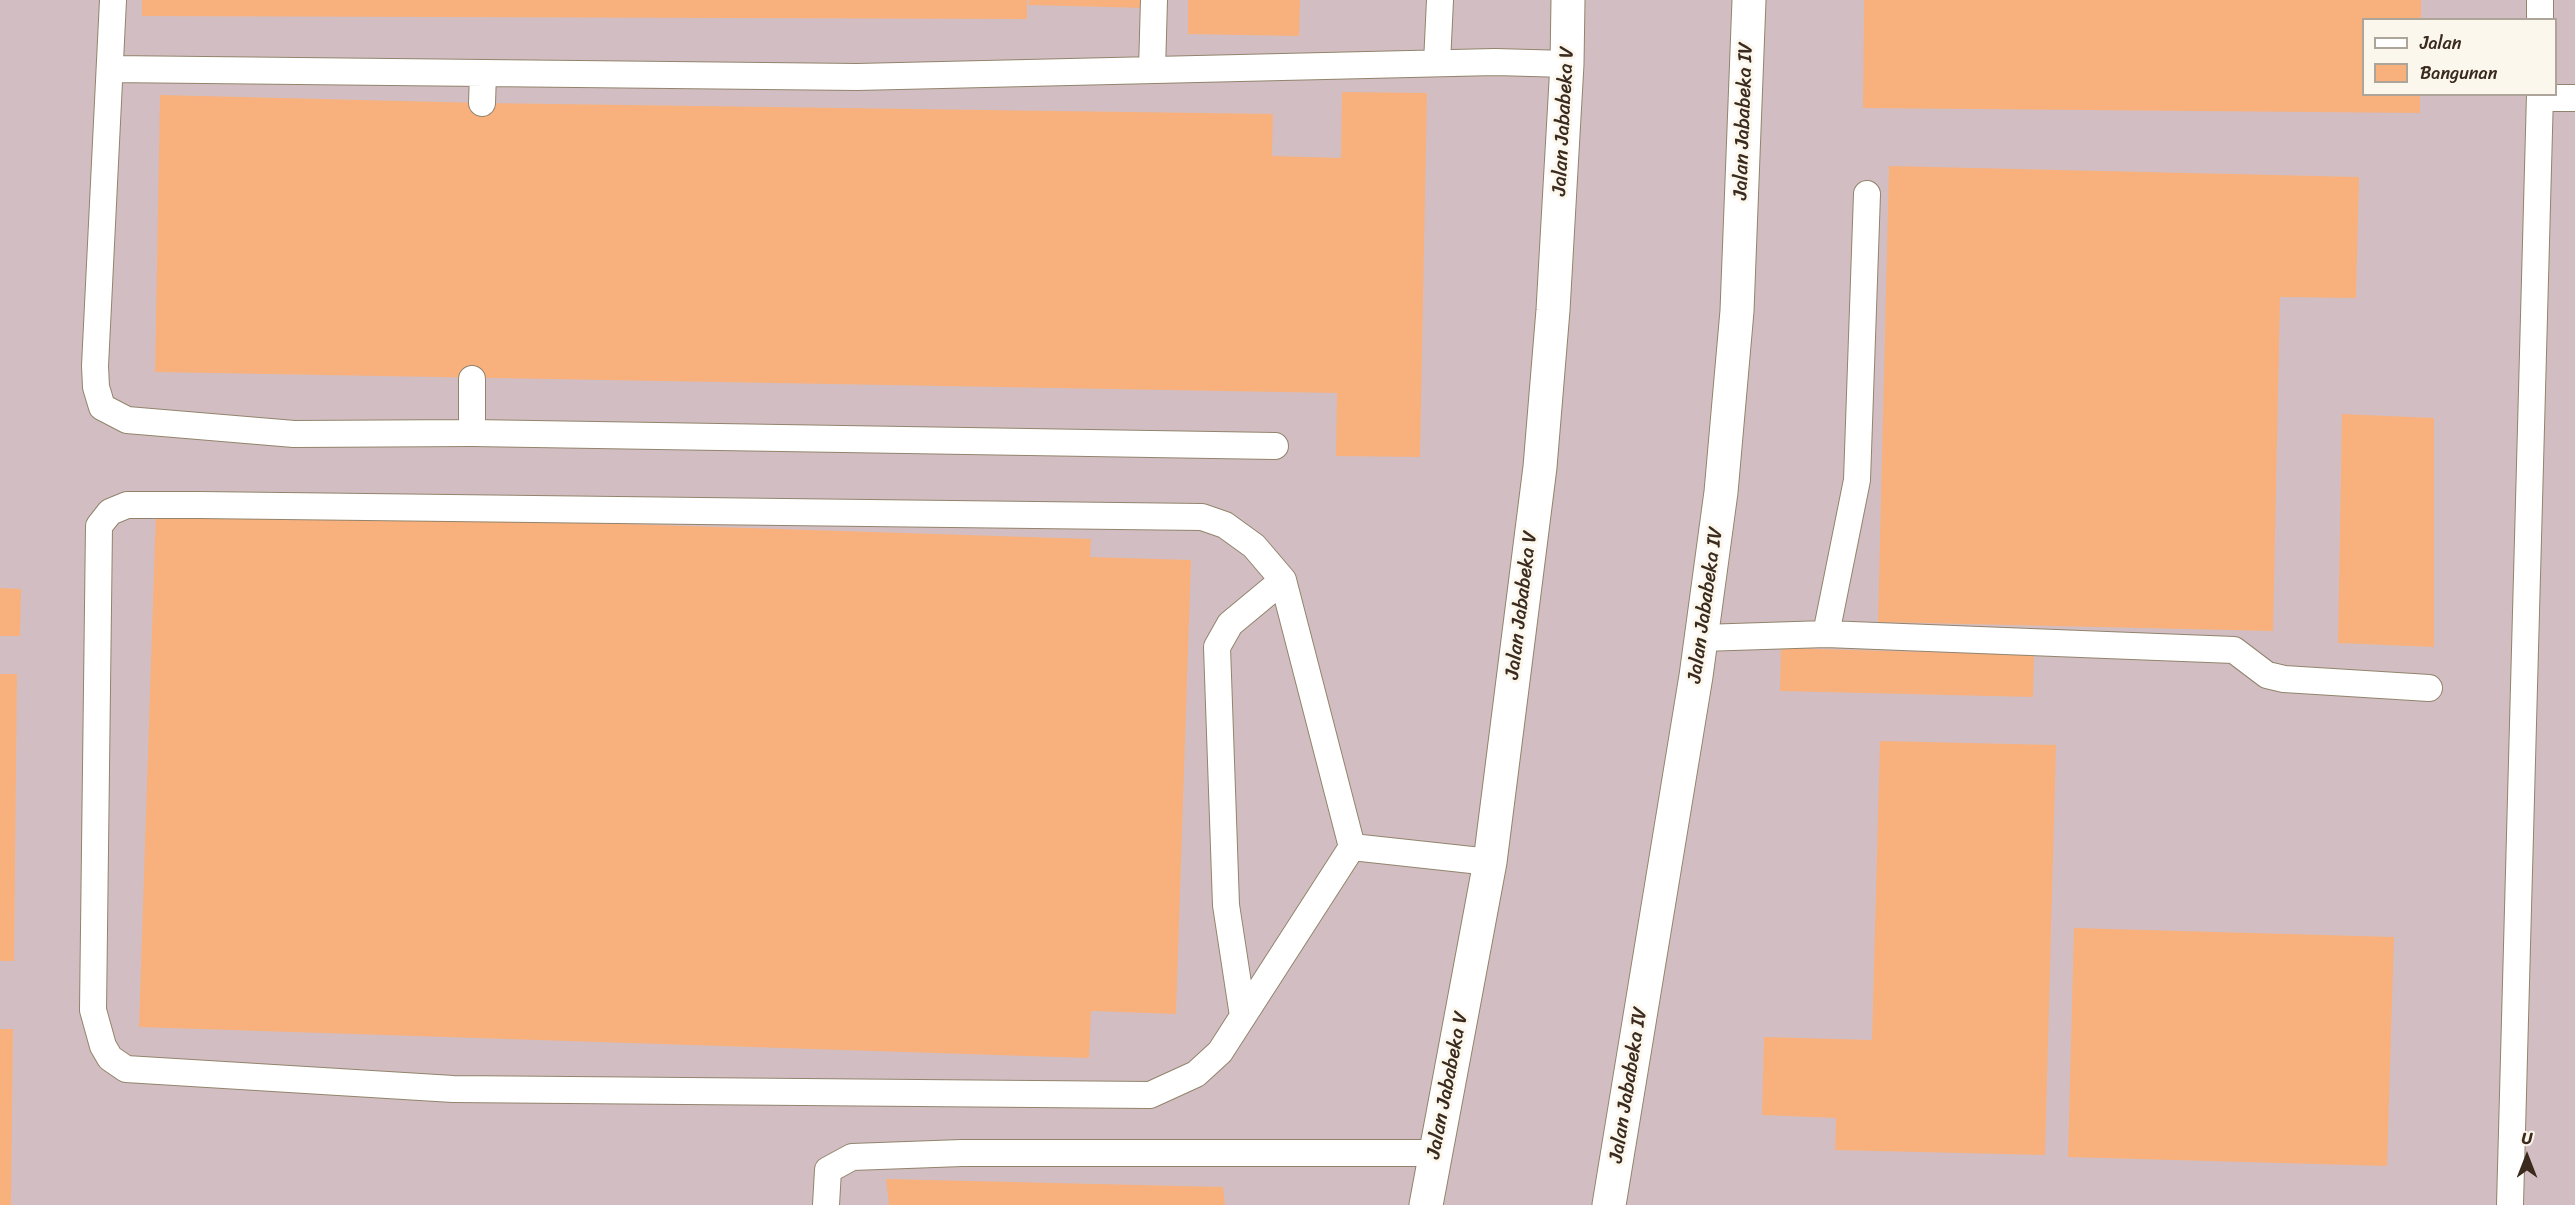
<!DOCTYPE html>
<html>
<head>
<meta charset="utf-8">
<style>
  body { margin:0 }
  #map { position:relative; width:2575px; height:1205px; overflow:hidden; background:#e9dfbb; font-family:Sriracha,sans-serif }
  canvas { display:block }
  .legend { position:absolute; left:2362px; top:18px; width:195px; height:78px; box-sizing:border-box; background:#fbf7ec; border:2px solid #aea59a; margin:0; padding:8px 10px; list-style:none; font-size:18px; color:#3b2a1e }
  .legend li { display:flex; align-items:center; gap:12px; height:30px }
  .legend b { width:30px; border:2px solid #aea59a }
  .north { position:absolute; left:2497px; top:1127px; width:60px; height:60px; -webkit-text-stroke:4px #fbf7ec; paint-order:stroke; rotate:0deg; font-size:16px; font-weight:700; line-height:24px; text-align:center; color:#3b2a1e }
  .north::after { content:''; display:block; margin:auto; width:21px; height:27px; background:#3b2a1e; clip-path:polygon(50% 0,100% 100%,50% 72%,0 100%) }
</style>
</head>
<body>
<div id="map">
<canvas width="2575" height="1205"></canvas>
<ul class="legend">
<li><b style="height:8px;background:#fff"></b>Jalan</li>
<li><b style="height:16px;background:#f8b17d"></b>Bangunan</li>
</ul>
<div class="north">U</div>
</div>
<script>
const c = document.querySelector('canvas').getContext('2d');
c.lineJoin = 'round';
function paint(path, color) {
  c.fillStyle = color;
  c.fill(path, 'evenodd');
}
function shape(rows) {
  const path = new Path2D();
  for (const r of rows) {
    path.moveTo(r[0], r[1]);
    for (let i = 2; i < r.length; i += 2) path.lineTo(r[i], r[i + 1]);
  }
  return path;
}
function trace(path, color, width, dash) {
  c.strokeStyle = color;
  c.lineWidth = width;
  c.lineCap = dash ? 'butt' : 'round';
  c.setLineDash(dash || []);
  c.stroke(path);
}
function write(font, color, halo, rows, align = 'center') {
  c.font = font + ' Sriracha,sans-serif';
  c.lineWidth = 6;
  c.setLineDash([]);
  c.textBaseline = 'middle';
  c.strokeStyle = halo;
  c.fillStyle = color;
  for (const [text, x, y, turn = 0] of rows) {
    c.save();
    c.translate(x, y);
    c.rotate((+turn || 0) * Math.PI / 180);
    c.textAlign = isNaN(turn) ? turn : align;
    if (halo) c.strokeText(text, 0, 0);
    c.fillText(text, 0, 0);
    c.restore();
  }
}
const industrial = shape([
  [0,0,2575,0,2575,1205,0,1205],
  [2364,20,2556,20,2556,94,2364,94]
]);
const building = shape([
  [142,0,1027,0,1027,19,142,16],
  [1029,0,1146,0,1146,8,1028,5],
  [1188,0,1300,0,1299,36,1188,34],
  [1864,0,2421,0,2421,20,2364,20,2364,94,2420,94,2420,113,1863,108],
  [1342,92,1427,93,1420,457,1336,456,1337,393,155,372,160,95,482,103,1273,114,1272,156,1341,158],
  [1889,166,2359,177,2356,298,2280,297,2273,631,1878,622],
  [2342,414,2434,418,2434,647,2338,643],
  [156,509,1091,539,1090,557,1191,560,1176,1014,1091,1011,1089,1058,139,1027],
  [0,588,21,589,20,636,0,636],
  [1781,648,2034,655,2033,697,1780,691],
  [0,674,17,674,14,961,0,961],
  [1880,741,2056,745,2045,1155,1835,1150,1836,1118,1762,1115,1764,1037,1872,1040],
  [2074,928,2394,937,2387,1166,2068,1157],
  [0,1029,13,1029,11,1205,0,1205],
  [886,1179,1223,1187,1225,1205,889,1205]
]);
const service = shape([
  [113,0,95,366,96,387,102,407,127,420,294,434,472,433,1275,446],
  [2540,20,2540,0],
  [1437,63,1440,0],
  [111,69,857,77,1495,62,1567,64],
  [1152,70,1154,0],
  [2540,98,2575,98],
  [482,103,483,74],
  [472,379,472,433],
  [1826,634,2234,650,2267,675,2284,679,2429,688],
  [1702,638,1826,634,1857,480,1867,194],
  [1352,847,1283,580,1254,546,1225,525,1202,517,199,505,127,505,110,512,99,526,93,1010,103,1046,110,1058,126,1069,453,1089,1150,1095,1196,1074,1220,1052,1352,847,1490,862],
  [1243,1016,1226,905,1217,647,1230,624,1283,580],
  [826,1205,828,1170,852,1157,962,1153,1435,1153],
  [2510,1205,2540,94]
]);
const tertiary = shape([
  [1426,1205,1490,862,1540,467,1553,310,1567,64,1568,0],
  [1609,1205,1696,676,1721,492,1737,311,1749,0]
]);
const streetNames = [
  ["Jalan Jababeka V",1564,121,-87],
  ["Jalan Jababeka IV",1744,121,-88],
  ["Jalan Jababeka V",1522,605,-83],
  ["Jalan Jababeka IV",1706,605,-82],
  ["Jalan Jababeka V",1448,1085,-79],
  ["Jalan Jababeka IV",1629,1085,-81]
];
paint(industrial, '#d2bec2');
paint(building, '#f8b17d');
trace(service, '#92846c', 28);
trace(tertiary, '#92846c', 35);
trace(service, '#fff', 26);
trace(tertiary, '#fff', 33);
write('20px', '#3b2a1e', '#fbf7ec', streetNames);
</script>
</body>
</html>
